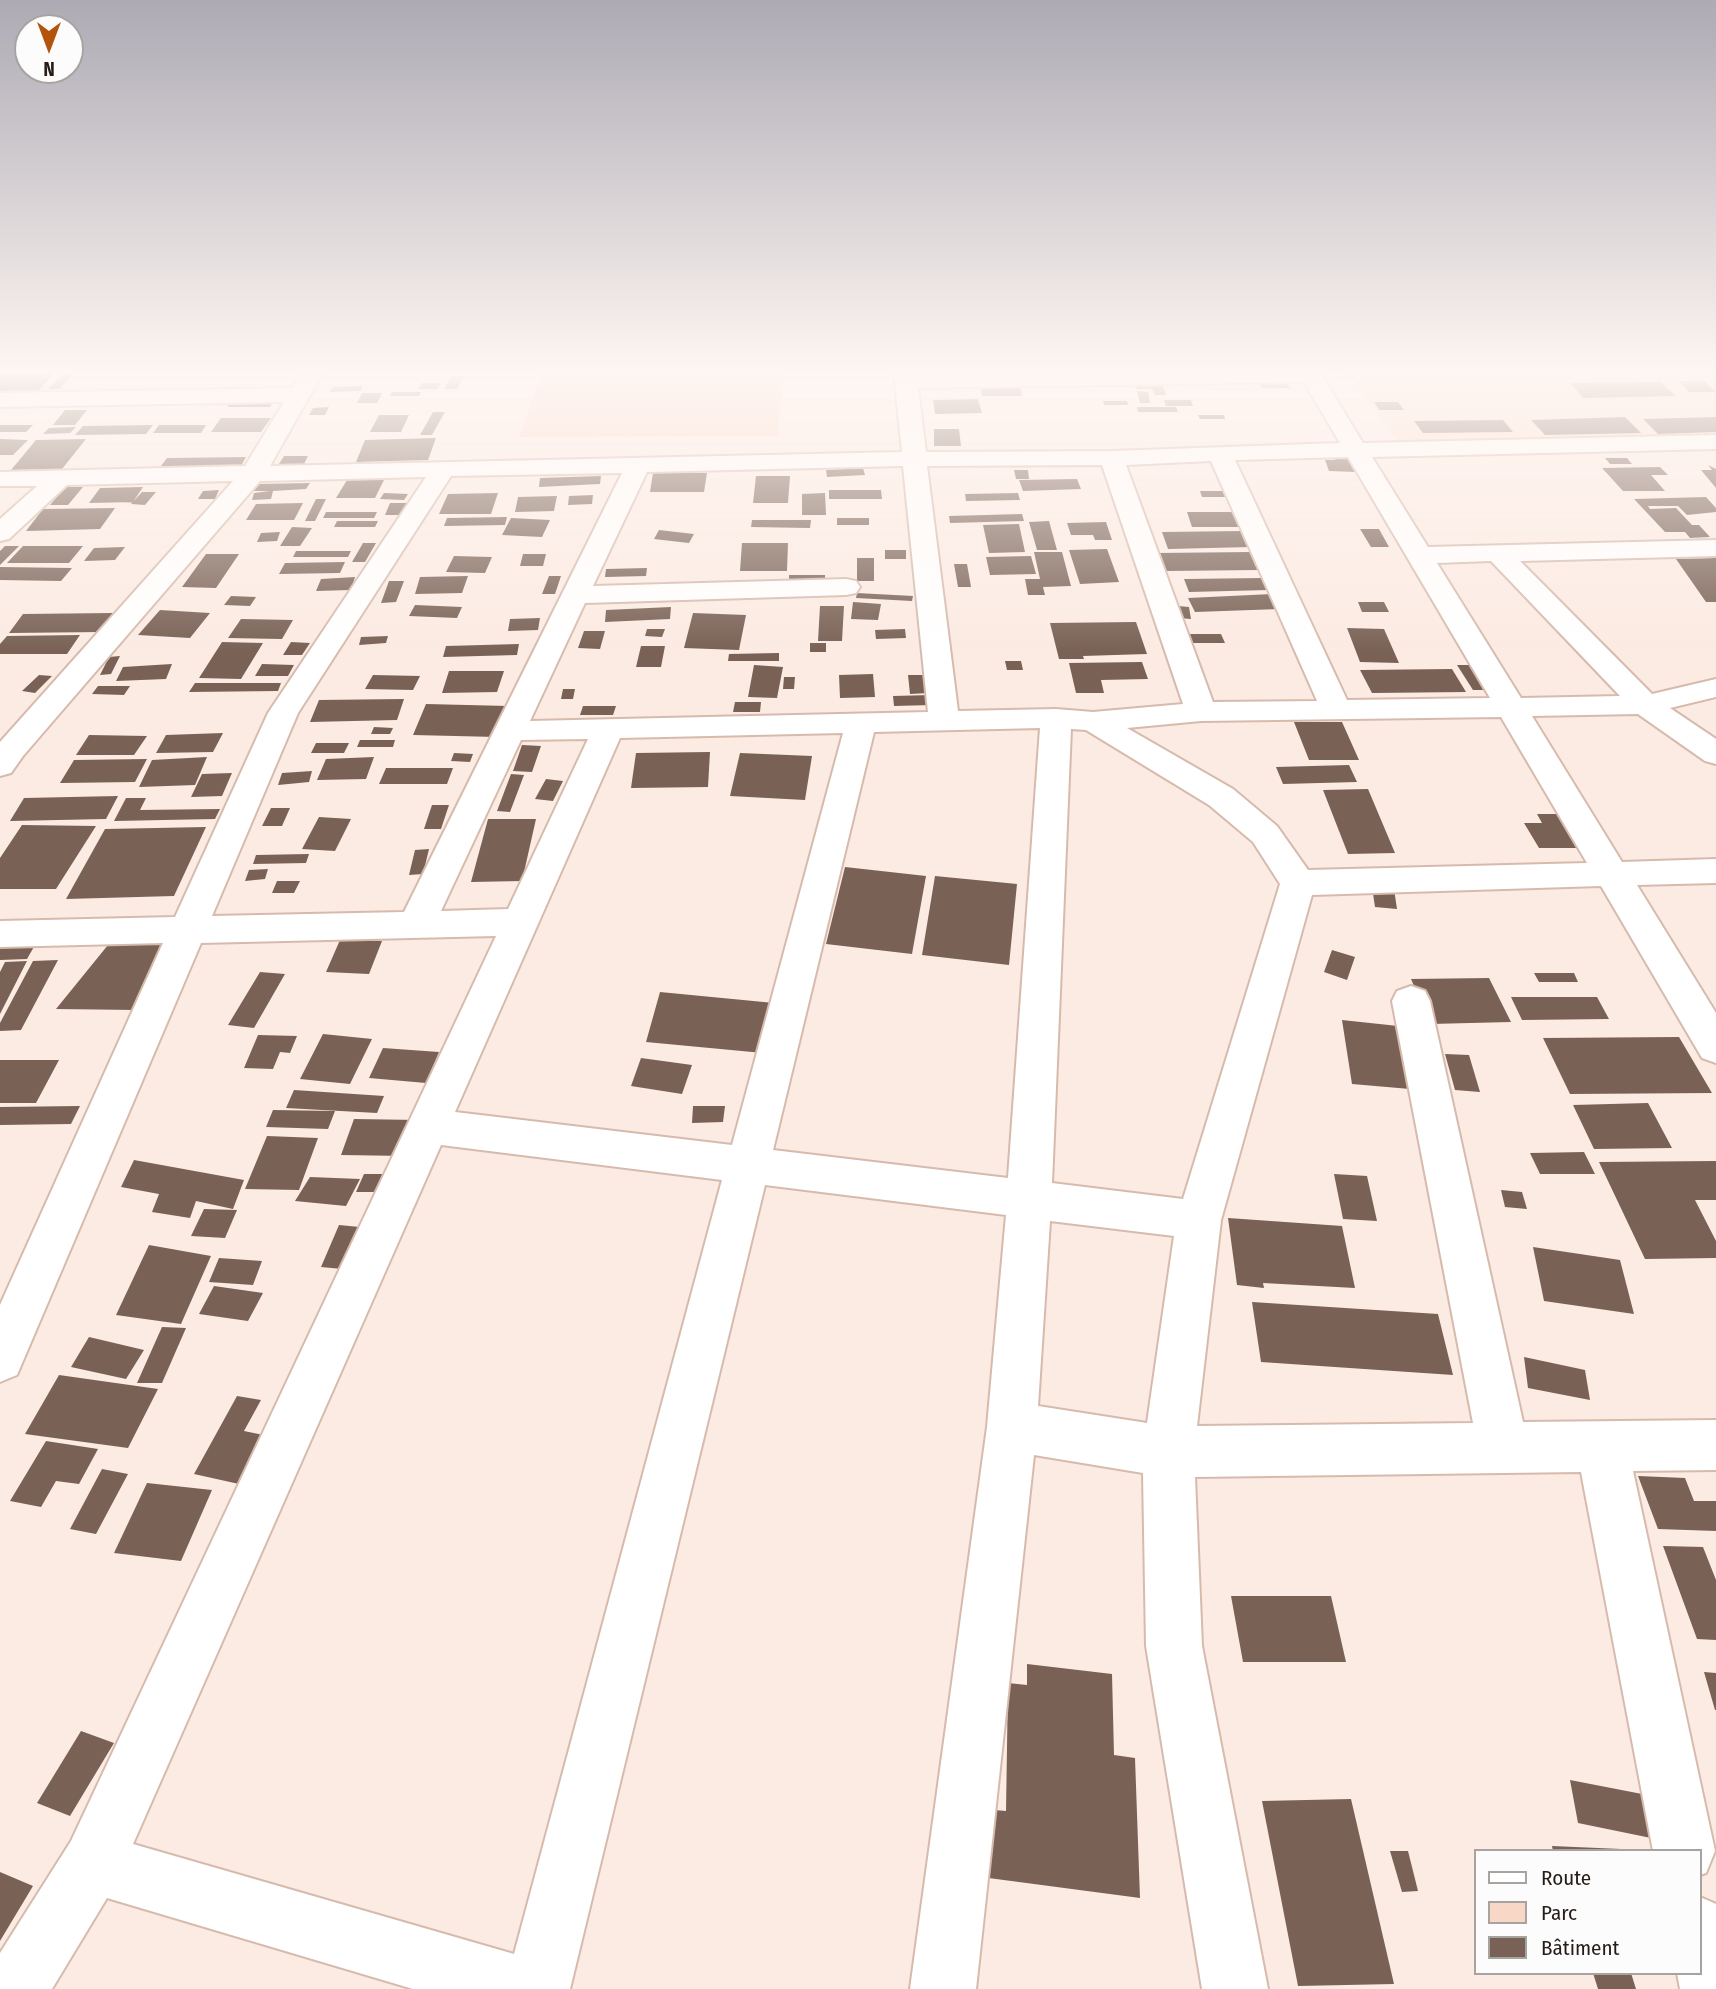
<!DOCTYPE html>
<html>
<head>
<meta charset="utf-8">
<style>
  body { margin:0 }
  #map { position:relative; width:1716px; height:1989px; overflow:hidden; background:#fcebe3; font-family:"Fira Sans Condensed",sans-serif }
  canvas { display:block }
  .legend { position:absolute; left:1474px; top:1849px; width:228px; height:126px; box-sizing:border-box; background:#fcfcfc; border:2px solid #a6a3a1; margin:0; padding:9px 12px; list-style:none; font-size:21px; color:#261d18 }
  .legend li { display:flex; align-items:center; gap:14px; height:35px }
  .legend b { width:35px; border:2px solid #a6a3a1 }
  .north { position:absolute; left:14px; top:14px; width:70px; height:70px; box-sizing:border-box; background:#fcfcfc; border:2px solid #a6a3a1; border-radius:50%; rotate:180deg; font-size:19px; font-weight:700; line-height:28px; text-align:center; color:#261d18 }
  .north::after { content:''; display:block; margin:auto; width:24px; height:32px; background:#b3540c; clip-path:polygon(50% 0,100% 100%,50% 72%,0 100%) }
</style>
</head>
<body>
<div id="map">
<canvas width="1716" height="1989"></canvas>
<ul class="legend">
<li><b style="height:9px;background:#fff"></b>Route</li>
<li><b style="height:19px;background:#f9d7c6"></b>Parc</li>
<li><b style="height:19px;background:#796155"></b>Bâtiment</li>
</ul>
<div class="north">N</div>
</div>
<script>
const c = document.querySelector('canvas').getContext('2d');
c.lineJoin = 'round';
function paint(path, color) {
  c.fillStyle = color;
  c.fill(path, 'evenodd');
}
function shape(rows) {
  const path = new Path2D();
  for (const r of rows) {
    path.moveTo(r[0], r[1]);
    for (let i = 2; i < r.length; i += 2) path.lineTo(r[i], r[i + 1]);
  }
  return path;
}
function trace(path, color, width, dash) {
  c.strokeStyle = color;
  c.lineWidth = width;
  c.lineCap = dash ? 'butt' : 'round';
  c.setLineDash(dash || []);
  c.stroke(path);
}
const built = shape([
  [1349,374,1716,374,1716,437,1398,443]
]);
const green = shape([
  [542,374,783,374,778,436,519,437]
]);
const building = shape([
  [0,374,53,374,39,390,0,391],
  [63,374,74,374,59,389,48,389],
  [452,376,464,376,457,389,444,389],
  [1258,381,1286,381,1290,388,1262,388],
  [1679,381,1704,381,1716,392,1689,392],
  [1661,382,1676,396,1583,398,1570,383],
  [422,383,441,383,437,389,418,389],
  [1134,383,1162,383,1166,395,1155,395,1152,389,1136,389],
  [980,385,1020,385,1022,396,982,396],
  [363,386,361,391,330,392,333,387],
  [1137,391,1148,392,1150,403,1140,403],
  [392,392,421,392,419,396,390,396],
  [362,393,382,393,377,403,357,403],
  [978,399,982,413,935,414,933,400],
  [232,400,275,400,270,407,227,407],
  [1164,400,1191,400,1193,406,1166,406],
  [1103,401,1127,401,1128,405,1104,405],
  [1374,402,1398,402,1404,410,1379,410],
  [329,407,325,415,309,415,313,408],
  [1137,407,1176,407,1178,412,1138,412],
  [65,410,87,410,75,425,53,425],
  [433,412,445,412,432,435,420,435],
  [379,415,409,415,401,432,370,432],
  [1198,415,1224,415,1225,419,1200,419],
  [1625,417,1641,433,1545,435,1531,420],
  [1716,417,1716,432,1658,434,1643,419],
  [221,418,271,418,261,432,211,432],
  [1503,420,1513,432,1423,433,1414,421],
  [0,425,33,425,26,432,0,432],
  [153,425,146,434,75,435,83,426],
  [159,425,206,425,201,433,153,433],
  [76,427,70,433,43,434,49,428],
  [934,429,959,429,961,446,934,446],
  [436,438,428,460,356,462,365,440],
  [0,439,28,440,13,455,0,455],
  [86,439,62,469,11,470,36,440],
  [284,456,308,456,304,464,279,464],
  [1332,456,1349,456,1356,472,1329,471,1325,460,1335,460],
  [246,457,241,466,161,466,167,458],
  [1605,458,1627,458,1632,464,1610,464],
  [1708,465,1716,469,1716,488,1701,470,1712,470],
  [1660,467,1668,475,1651,475,1665,491,1623,491,1602,468],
  [863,468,865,475,827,477,826,470],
  [1014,470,1028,470,1029,479,1016,479],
  [653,473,707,473,704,492,650,492],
  [601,476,600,484,539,487,540,478],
  [756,476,790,476,788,503,753,503],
  [1077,479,1081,489,1023,491,1019,480],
  [347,480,384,480,375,498,336,498],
  [310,483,306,489,273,491,271,499,252,500,254,493,270,491,253,491,256,484],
  [65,487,83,487,68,505,50,505],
  [143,487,133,502,89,503,100,488],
  [219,490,215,499,198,499,203,491],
  [829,490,881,490,882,499,829,499],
  [1200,491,1224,491,1227,497,1202,497],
  [142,492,156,492,145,505,131,504],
  [384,493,408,494,404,500,380,499],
  [498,493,491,514,439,514,448,494],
  [825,493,826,515,802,515,802,494],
  [1018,493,1020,500,966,501,965,494],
  [593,495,592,504,568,505,569,496],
  [557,496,554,511,515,512,518,497],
  [1706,497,1716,508,1716,512,1687,515,1678,506,1648,506,1650,509,1676,508,1692,525,1699,525,1710,537,1690,538,1685,532,1665,532,1634,499],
  [316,499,326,499,315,521,305,521],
  [303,503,294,520,246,520,256,504],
  [390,503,407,503,401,515,385,515],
  [115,508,100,529,26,531,43,509],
  [326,512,377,512,374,518,323,518],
  [1187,512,1234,512,1240,527,1192,527],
  [1022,514,1024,521,950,523,949,516],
  [507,517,505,525,444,526,447,518],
  [511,518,550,520,542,537,502,535],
  [837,518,869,518,869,525,837,525],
  [752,520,811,520,810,528,751,527],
  [337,521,378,521,375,527,334,527],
  [1049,521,1057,550,1037,550,1029,522],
  [1106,522,1112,540,1095,540,1093,535,1071,535,1067,523],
  [1019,524,1025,552,989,553,983,525],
  [292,527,312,528,300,546,280,546],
  [1360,529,1379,529,1389,547,1371,547],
  [659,530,694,534,689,543,654,539],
  [1243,531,1251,547,1168,549,1162,532],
  [280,532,277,541,257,542,261,533],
  [363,543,376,543,365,562,352,562],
  [742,543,788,543,787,571,740,571],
  [5,546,19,546,0,565,0,551],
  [23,546,83,546,69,563,7,563],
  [125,547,115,560,84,561,94,548],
  [1107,549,1119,582,1080,584,1069,550],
  [885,550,906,550,906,559,885,559],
  [296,551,351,551,348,557,293,557],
  [1034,552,1062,552,1071,586,1043,587,1045,595,1028,595,1025,579,1040,579],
  [1251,552,1259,570,1165,571,1158,553],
  [206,554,239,554,216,588,182,587],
  [523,554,546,554,543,566,520,566],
  [454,556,492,557,485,573,446,572],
  [1031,556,1036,574,990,575,986,557],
  [857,558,874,558,874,581,857,581],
  [1716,558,1716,602,1706,602,1676,559],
  [345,562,340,573,279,574,285,563],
  [954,564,967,564,971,587,958,587],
  [0,567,72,568,61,581,0,580],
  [647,568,646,576,605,577,606,569],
  [789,575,825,575,825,584,789,584],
  [468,576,462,593,415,594,420,577],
  [549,576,561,576,555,594,542,594],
  [355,577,351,590,316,591,321,579],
  [1262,578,1268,590,1189,592,1184,579],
  [389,581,404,581,396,602,381,603],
  [857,593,913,596,912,601,856,598],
  [1272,594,1280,609,1195,612,1188,598],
  [231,596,256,597,250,606,224,605],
  [853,602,881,604,878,620,851,619],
  [1358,602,1384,602,1389,612,1362,612],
  [415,605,462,607,457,618,409,616],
  [820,606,844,606,842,641,818,641],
  [1178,606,1189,607,1191,619,1179,618],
  [671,607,670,619,605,622,606,610],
  [160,610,210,613,190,638,138,635],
  [113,613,101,632,9,633,23,614],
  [693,613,746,615,739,650,684,648],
  [540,618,538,630,508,631,510,619],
  [241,619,293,620,282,639,228,638],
  [1136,622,1147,654,1083,656,1084,659,1059,659,1050,623],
  [1347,628,1384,629,1399,663,1360,662],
  [647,629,665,629,662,637,645,636],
  [905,629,906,638,876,639,875,630],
  [584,631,605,631,600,649,578,648],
  [1188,634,1221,634,1225,643,1191,643],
  [80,635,67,654,0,654,0,644,7,636],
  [388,636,386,643,359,645,361,637],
  [222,642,263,643,241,679,199,678],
  [291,642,310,643,302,655,283,655],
  [810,643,826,643,826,652,810,652],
  [519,644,517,655,443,657,446,646],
  [641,646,665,646,661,667,636,667],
  [779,653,779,661,728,661,729,654],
  [120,656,111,674,100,675,109,657],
  [1005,661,1021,661,1023,670,1007,670],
  [1142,662,1148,679,1101,680,1104,693,1076,693,1069,663],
  [172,664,166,679,116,681,123,667],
  [262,664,294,665,288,676,255,676],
  [754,665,783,667,777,698,748,697],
  [1457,665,1470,665,1486,690,1473,690],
  [1452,669,1466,692,1372,693,1360,670],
  [449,671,504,671,497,692,442,693],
  [873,674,875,697,840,698,839,675],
  [39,675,52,676,35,693,22,691],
  [373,675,420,676,413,690,365,689],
  [908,675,927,675,929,693,910,694],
  [784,677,795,677,794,689,783,689],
  [195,683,281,683,278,691,189,692],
  [98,686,130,686,124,695,92,694],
  [563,689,575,689,573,699,561,699],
  [931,695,932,705,894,706,893,696],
  [404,699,397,720,310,722,319,700],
  [735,702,761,702,760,712,733,712],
  [426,704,508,706,497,737,413,735],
  [583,706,616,706,613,715,580,715],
  [1294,722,1342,722,1359,760,1309,760],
  [374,727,393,728,390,734,371,734],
  [223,733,213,752,156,753,166,735],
  [89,735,147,736,134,755,76,755],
  [360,740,395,740,393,747,357,747],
  [316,743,349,743,344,753,311,753],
  [522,745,541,746,532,772,513,771],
  [710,752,708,787,631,788,636,753],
  [454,753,473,754,470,762,451,761],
  [740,753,812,756,805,800,730,796],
  [207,757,195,785,139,787,152,760],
  [374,757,366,779,317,780,326,759],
  [147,759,135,782,60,783,74,760],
  [1349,765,1357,782,1283,784,1276,767],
  [386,768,453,768,447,784,379,784],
  [312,771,309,782,278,785,282,773],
  [232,773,222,796,191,797,202,774],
  [511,774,524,775,510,812,497,811],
  [546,779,563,781,553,801,535,799],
  [1368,789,1395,853,1348,854,1323,790],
  [118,796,106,819,10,821,24,798],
  [126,798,146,798,140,810,220,809,215,819,114,821],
  [432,805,449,805,441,829,424,829],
  [271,808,290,808,282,826,262,826],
  [1537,814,1558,814,1577,848,1539,848,1524,823,1542,823],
  [319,817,351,819,335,851,302,849],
  [488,819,536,819,522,881,471,882],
  [22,825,96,826,56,889,0,889,0,858],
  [206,827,174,896,66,899,105,829],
  [429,849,423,874,409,875,415,850],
  [309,854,306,863,253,864,256,855],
  [845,867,926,876,912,954,826,944],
  [268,869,265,879,245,881,249,870],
  [935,876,1017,884,1009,965,922,955],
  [277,881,300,881,294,893,272,893],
  [1372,887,1394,889,1397,909,1375,907],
  [340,940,382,941,369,974,326,972],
  [174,944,136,1010,56,1009,108,945],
  [35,945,27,959,0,960,0,946],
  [1332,950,1355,957,1347,980,1324,972],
  [58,960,21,1030,0,1031,0,1023,33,961],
  [27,961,0,1014,0,972,5,962],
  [260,972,285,974,254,1028,228,1025],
  [1534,973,1574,973,1578,982,1539,982],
  [1489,978,1511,1022,1430,1024,1411,979],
  [660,992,774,1003,763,1053,646,1042],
  [1511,997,1597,997,1609,1019,1522,1020],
  [1342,1020,1398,1026,1410,1089,1352,1084],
  [323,1034,372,1039,350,1084,300,1079],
  [258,1035,297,1036,290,1053,280,1052,273,1069,244,1068],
  [1679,1037,1712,1093,1570,1094,1543,1038],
  [383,1048,439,1052,426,1083,369,1078],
  [1445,1054,1469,1055,1480,1092,1455,1090],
  [641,1058,692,1065,682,1094,631,1086],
  [0,1060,59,1060,36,1103,0,1103],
  [294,1090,384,1096,377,1113,286,1108],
  [1648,1103,1672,1148,1594,1149,1573,1105],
  [80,1106,71,1124,0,1125,0,1107],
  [693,1106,725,1106,723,1122,692,1123],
  [273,1110,335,1111,328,1129,266,1127],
  [354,1119,418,1120,406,1156,341,1155],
  [267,1136,318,1138,299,1190,245,1189],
  [1584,1152,1595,1174,1540,1174,1530,1153],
  [134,1160,244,1180,233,1209,196,1201,190,1218,152,1212,159,1194,121,1187],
  [1716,1161,1716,1200,1695,1200,1716,1241,1716,1258,1645,1259,1599,1162],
  [364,1174,385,1174,378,1192,356,1192],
  [1334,1174,1367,1176,1377,1221,1343,1219],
  [310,1177,360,1179,346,1206,295,1201],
  [1501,1190,1522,1192,1527,1209,1505,1207],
  [204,1209,237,1210,225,1238,191,1236],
  [1228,1218,1342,1226,1355,1288,1263,1283,1264,1288,1237,1285],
  [339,1225,370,1228,353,1270,321,1267],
  [149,1245,211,1256,181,1324,116,1315],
  [1533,1247,1620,1260,1634,1314,1544,1301],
  [219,1258,262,1261,253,1285,209,1282],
  [214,1286,263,1293,248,1321,199,1314],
  [1252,1302,1438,1314,1453,1375,1261,1362],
  [162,1327,186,1328,162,1383,137,1383],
  [89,1337,144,1350,126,1379,71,1367],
  [1524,1357,1585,1370,1590,1400,1528,1388],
  [59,1375,158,1389,128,1448,25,1434],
  [237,1396,261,1400,244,1431,273,1437,248,1486,194,1474],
  [46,1441,98,1449,79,1484,56,1481,41,1507,10,1501],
  [102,1469,128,1474,96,1534,70,1529],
  [1638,1476,1685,1478,1694,1501,1716,1501,1716,1531,1658,1529],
  [147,1483,212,1490,181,1561,114,1553],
  [1663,1546,1703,1547,1716,1580,1716,1640,1697,1639],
  [1231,1596,1331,1596,1346,1662,1243,1662],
  [1027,1664,1112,1674,1114,1755,1135,1758,1140,1898,981,1877,983,1809,1006,1811,1008,1683,1027,1685],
  [1704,1672,1716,1673,1716,1710,1715,1710],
  [81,1731,114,1743,70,1816,37,1803],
  [1570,1780,1642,1794,1651,1838,1578,1823],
  [1351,1799,1394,1984,1298,1986,1262,1801],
  [1552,1846,1621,1849,1621,1851,1553,1851],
  [1390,1851,1408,1851,1418,1891,1402,1892],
  [0,1872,33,1886,0,1941],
  [1593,1973,1631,1973,1636,1989,1598,1989]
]);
const minor = shape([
  [300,374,322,374,270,466,902,452,894,374,1321,374,1363,443,1716,435,1716,449,1372,457,1428,547,1716,540,1716,556,1520,561,1652,694,1716,679,1716,697,1670,708,1716,739,1716,764,1705,761,1638,714,1532,716,1622,862,1716,859,1716,883,1637,885,1716,1013,1716,1063,1702,1058,1601,886,1312,895,1221,1220,1197,1426,1473,1423,1392,1001,1397,991,1411,986,1425,991,1430,1001,1523,1422,1716,1420,1716,1470,1633,1471,1715,1851,1706,1873,1700,1875,1700,1851,1653,1851,1581,1472,1195,1477,1202,1646,1268,1989,1202,1989,1146,1646,1143,1473,1034,1455,976,1989,910,1989,987,1427,1006,1215,765,1185,570,1989,413,1989,107,1898,52,1989,0,1989,0,1953,71,1841,496,936,201,943,17,1375,0,1382,0,1305,163,943,0,947,0,921,175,917,268,713,426,477,260,481,23,756,11,773,0,776,0,742,233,481,67,485,9,539,0,541,0,519,37,486,0,486,0,472,245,466,284,402,0,407,0,393,292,388,300,374],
  [1304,382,1340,443,1112,451,926,452,918,388,1304,382],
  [1348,457,1490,698,1347,700,1235,460,1348,457],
  [1211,461,1317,701,1213,702,1126,465,1211,461],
  [1102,465,1183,704,1093,712,1056,709,958,711,927,466,1102,465],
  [903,466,928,712,530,721,585,603,846,595,856,593,860,587,856,581,846,579,593,586,647,472,903,466],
  [622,473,404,912,212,916,298,713,451,476,622,473],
  [1491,561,1620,696,1521,698,1437,563,1491,561],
  [1501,717,1587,863,1308,870,1277,826,1233,789,1127,728,1201,721,1501,717],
  [1040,728,1008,1178,773,1150,874,732,1040,728],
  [1071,729,1086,730,1209,805,1253,842,1280,884,1183,1199,1052,1183,1071,729],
  [843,733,732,1145,455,1112,620,738,843,733],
  [588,739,508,909,441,911,521,740,588,739],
  [441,1145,722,1180,514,1954,133,1844,441,1145],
  [1050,1221,1174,1236,1147,1423,1038,1406,1050,1221],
  [1700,1897,1716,1904,1716,1989,1680,1989,1677,1973,1700,1973,1700,1897]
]);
paint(built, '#fce0d1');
paint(green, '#f9d7c6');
paint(building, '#796155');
trace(minor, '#d6bbad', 4);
paint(minor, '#fff');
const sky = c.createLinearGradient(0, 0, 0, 652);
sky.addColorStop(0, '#adaab4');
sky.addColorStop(0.57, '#fef6f2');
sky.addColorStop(1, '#fef6f200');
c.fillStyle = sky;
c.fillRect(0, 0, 1716, 652);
</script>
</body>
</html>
